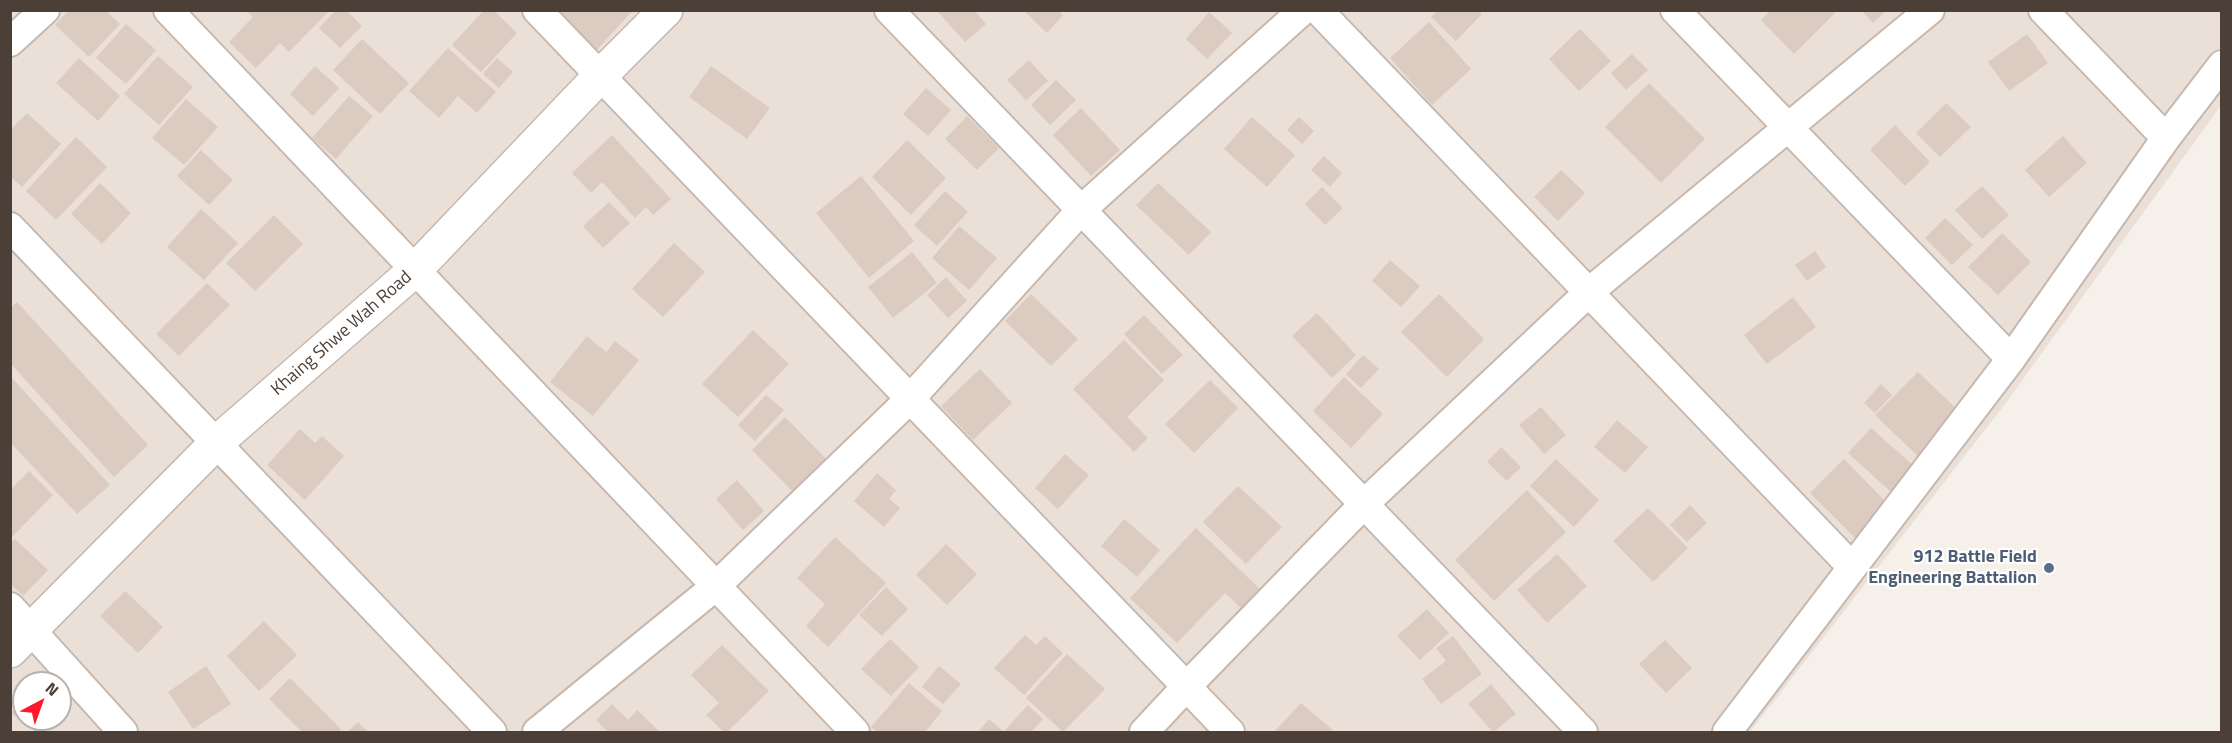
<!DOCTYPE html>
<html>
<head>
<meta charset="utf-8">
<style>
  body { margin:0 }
  #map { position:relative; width:2232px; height:743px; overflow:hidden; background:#f6f0ea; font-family:"Titillium Web",sans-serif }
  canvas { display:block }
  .frame { position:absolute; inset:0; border:12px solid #4c3f37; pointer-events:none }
  .north { position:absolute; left:12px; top:671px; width:60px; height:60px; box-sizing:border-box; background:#fff; border:2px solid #b7b2af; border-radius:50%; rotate:41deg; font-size:16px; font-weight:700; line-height:24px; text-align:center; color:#4c3f37 }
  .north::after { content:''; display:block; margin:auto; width:21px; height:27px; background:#ff192c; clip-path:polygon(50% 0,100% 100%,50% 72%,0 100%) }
</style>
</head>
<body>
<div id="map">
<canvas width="2232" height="743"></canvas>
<div class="frame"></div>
<div class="north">N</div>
</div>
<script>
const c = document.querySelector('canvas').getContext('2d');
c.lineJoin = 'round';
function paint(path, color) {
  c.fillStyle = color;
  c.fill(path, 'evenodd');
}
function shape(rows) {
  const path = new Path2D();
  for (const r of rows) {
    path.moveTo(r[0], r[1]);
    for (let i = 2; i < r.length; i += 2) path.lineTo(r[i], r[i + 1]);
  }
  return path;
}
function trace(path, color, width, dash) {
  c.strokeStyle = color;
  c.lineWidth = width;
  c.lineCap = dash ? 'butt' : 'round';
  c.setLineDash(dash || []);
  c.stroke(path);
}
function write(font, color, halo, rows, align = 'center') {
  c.font = font + ' "Titillium Web",sans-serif';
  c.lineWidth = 4.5;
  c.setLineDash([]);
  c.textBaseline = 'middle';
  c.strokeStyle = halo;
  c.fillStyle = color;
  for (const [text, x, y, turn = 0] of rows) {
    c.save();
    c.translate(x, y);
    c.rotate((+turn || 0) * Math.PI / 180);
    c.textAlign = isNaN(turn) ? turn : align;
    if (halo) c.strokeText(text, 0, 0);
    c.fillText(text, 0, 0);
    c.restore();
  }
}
const residential = shape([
  [2221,10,2222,104,2005,404,1750,732,11,732,10,11],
  [24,683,60,683,60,719,24,719]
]);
const building = shape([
  [69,10,105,10,120,24,89,57,55,25],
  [246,10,330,10,289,52,280,43,256,68,229,42,253,17],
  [336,10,346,10,362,26,340,48,319,28],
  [484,10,493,10,517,33,481,72,452,45],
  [550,10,633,10,596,51],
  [936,10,974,10,986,24,965,42],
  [1023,10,1058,10,1063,15,1047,33],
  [1438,10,1478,10,1482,14,1456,41,1431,17],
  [1771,10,1833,10,1835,13,1794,54,1761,20],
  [1861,10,1887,10,1873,23],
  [1209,12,1232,33,1207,59,1186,39],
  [1429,22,1471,69,1432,105,1390,58],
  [126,24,156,50,126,84,96,58],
  [1580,29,1611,61,1579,91,1549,59],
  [2027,34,2048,63,2009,91,1988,62],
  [362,39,409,83,380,114,333,70],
  [448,48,496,92,477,113,458,96,439,118,409,91],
  [1632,54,1648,70,1626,90,1611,73],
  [158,56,193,87,159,125,124,94],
  [79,58,120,96,98,121,56,83],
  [497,58,513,72,499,88,483,74],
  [1029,60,1048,81,1026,100,1007,80],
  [315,66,339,88,313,116,290,94],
  [711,66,770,108,747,139,689,97],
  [1056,80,1076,100,1050,125,1031,105],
  [1649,83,1705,139,1661,183,1605,127],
  [926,88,951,110,928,136,903,114],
  [349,96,373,116,336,159,312,138],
  [186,99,218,127,184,165,152,138],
  [1946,103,1971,127,1940,157,1916,133],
  [1081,108,1120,150,1091,176,1053,135],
  [27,113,61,144,22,187,10,176,10,130],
  [967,116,999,148,977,170,945,139],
  [1252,117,1295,155,1267,187,1224,149],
  [1299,117,1314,131,1302,144,1287,130],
  [1895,125,1930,162,1905,186,1870,150],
  [612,135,671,199,653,215,646,207,635,218,602,182,591,193,572,173],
  [2063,136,2087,163,2049,197,2025,170],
  [76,137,107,167,56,220,26,191],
  [907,140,946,178,911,215,872,177],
  [201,150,233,180,209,205,177,176],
  [1324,156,1342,173,1330,187,1311,170],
  [1561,170,1585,193,1558,221,1534,197],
  [861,176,914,241,869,278,816,213],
  [100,183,131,213,102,244,71,214],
  [1158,183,1211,232,1189,255,1136,205],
  [1982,186,2009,215,1982,239,1955,210],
  [1322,187,1343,208,1325,225,1305,204],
  [945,191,968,212,937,246,914,225],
  [609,202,630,223,603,248,583,226],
  [201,209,238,243,204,280,167,247],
  [274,215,303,244,255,291,226,263],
  [1945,218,1973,245,1952,265,1925,238],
  [959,226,997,258,969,290,932,258],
  [2002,233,2031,262,1998,295,1968,267],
  [674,243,705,272,663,317,632,289],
  [1815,251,1826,267,1807,281,1795,265],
  [912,252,937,283,893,318,868,287],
  [1390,260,1420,286,1401,307,1372,281],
  [946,277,967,301,948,318,927,295],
  [207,283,230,305,179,356,156,334],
  [1031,294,1078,339,1051,366,1005,321],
  [1439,294,1484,339,1447,377,1401,332],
  [1793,297,1816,327,1767,364,1744,335],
  [17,302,148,445,114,477,10,363,10,308],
  [1317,313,1356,355,1332,378,1292,336],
  [1144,315,1183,355,1162,374,1124,334],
  [753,330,789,364,738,417,702,384],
  [587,336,606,352,615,341,639,360,593,416,550,382],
  [1124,340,1164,380,1127,417,1148,438,1134,452,1073,389],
  [1363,355,1379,369,1361,388,1346,374],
  [980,369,1012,403,973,440,941,406],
  [1918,372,1964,416,1922,460,1875,415],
  [10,376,110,485,77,514,10,442],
  [1344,377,1383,414,1351,448,1313,411],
  [1210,380,1238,408,1194,453,1165,424],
  [1881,384,1892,395,1875,413,1864,403],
  [766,395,784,410,755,441,738,425],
  [1541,407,1566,435,1544,454,1519,425],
  [785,417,827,460,794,493,752,450],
  [1617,420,1648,447,1625,473,1594,447],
  [1871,428,1914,466,1891,492,1848,453],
  [300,429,315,443,322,436,344,456,305,500,267,465],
  [1501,447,1521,467,1507,481,1487,462],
  [1065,454,1089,475,1058,509,1035,488],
  [1556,459,1599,500,1574,527,1530,486],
  [1844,459,1891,507,1857,540,1810,493],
  [29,471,53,495,10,539,10,490],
  [877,473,896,490,889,499,900,508,884,527,854,501],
  [737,480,764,511,743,530,716,499],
  [1238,486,1282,527,1246,564,1203,522],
  [1527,490,1566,532,1494,601,1455,560],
  [1690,505,1707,523,1687,542,1670,525],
  [1648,508,1688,548,1653,582,1613,541],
  [1124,519,1160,550,1137,577,1101,546],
  [1196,528,1260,589,1242,609,1225,593,1177,643,1130,598],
  [835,537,886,583,828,647,806,626,825,604,797,578],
  [15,539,48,570,23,596,10,583,10,544],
  [946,544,977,574,947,605,916,575],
  [1557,554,1587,586,1547,623,1517,590],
  [886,587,908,609,882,636,859,615],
  [125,591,163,627,138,653,100,616],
  [1427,609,1449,633,1420,660,1397,636],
  [264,621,297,655,259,691,227,656],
  [1025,635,1036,645,1045,636,1063,653,1024,695,994,668],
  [1453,636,1482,674,1441,704,1422,679,1446,661,1436,648],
  [890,639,919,667,891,696,861,669],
  [1665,640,1692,668,1666,693,1639,664],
  [722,645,769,691,727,732,724,732,706,715,719,703,691,675],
  [1067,654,1105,689,1063,732,1026,698],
  [206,666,231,704,193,729,168,692],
  [939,666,961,684,943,704,922,687],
  [290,678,341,729,338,732,302,732,269,699],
  [909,683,942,711,925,732,878,732,871,727],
  [1491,684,1516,714,1493,732,1468,704],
  [24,699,24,719,47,719,36,732,11,713],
  [1301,703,1335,732,1274,732],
  [612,704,628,720,637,710,660,732,608,732,596,720],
  [1028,705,1043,719,1031,732,1008,732,1005,730],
  [989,719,1004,732,978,732],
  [358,722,368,732,347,732]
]);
const minor = shape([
  [168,10,855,732],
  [537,10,1230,732],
  [889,10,1583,732],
  [1318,10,1852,567],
  [1675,10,2011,359],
  [2043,10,2166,138],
  [10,42,45,10],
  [10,227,492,732],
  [10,607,123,732],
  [537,732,716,586,910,399,1081,210,1303,10],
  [1144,732,1186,687,1364,504,1589,292,1930,10],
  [1727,732,2011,359,2166,138,2222,65]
]);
const tertiary = shape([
  [10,651,216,443,415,270,600,76,666,10]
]);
const markers = [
  [2049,568,6,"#5c6f8a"]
];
const streetNames = [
  ["Khaing Shwe Wah Road",342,334,-41]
];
const serviceNames = [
  ["912 Battle Field",2037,558],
  ["Engineering Battalion",2037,579]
];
paint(residential, '#ebe0d8');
paint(building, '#dccbc1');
trace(minor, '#c6b8ae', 32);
trace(tertiary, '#c6b8ae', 36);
trace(minor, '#fff', 28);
trace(tertiary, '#fff', 33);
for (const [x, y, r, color] of markers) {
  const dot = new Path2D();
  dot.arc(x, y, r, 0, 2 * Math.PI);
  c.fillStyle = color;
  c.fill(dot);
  trace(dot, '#fff', 2);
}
write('18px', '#4c3f37', '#fff', streetNames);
write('bold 18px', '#4e5e75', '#fff', serviceNames, 'right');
</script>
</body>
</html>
